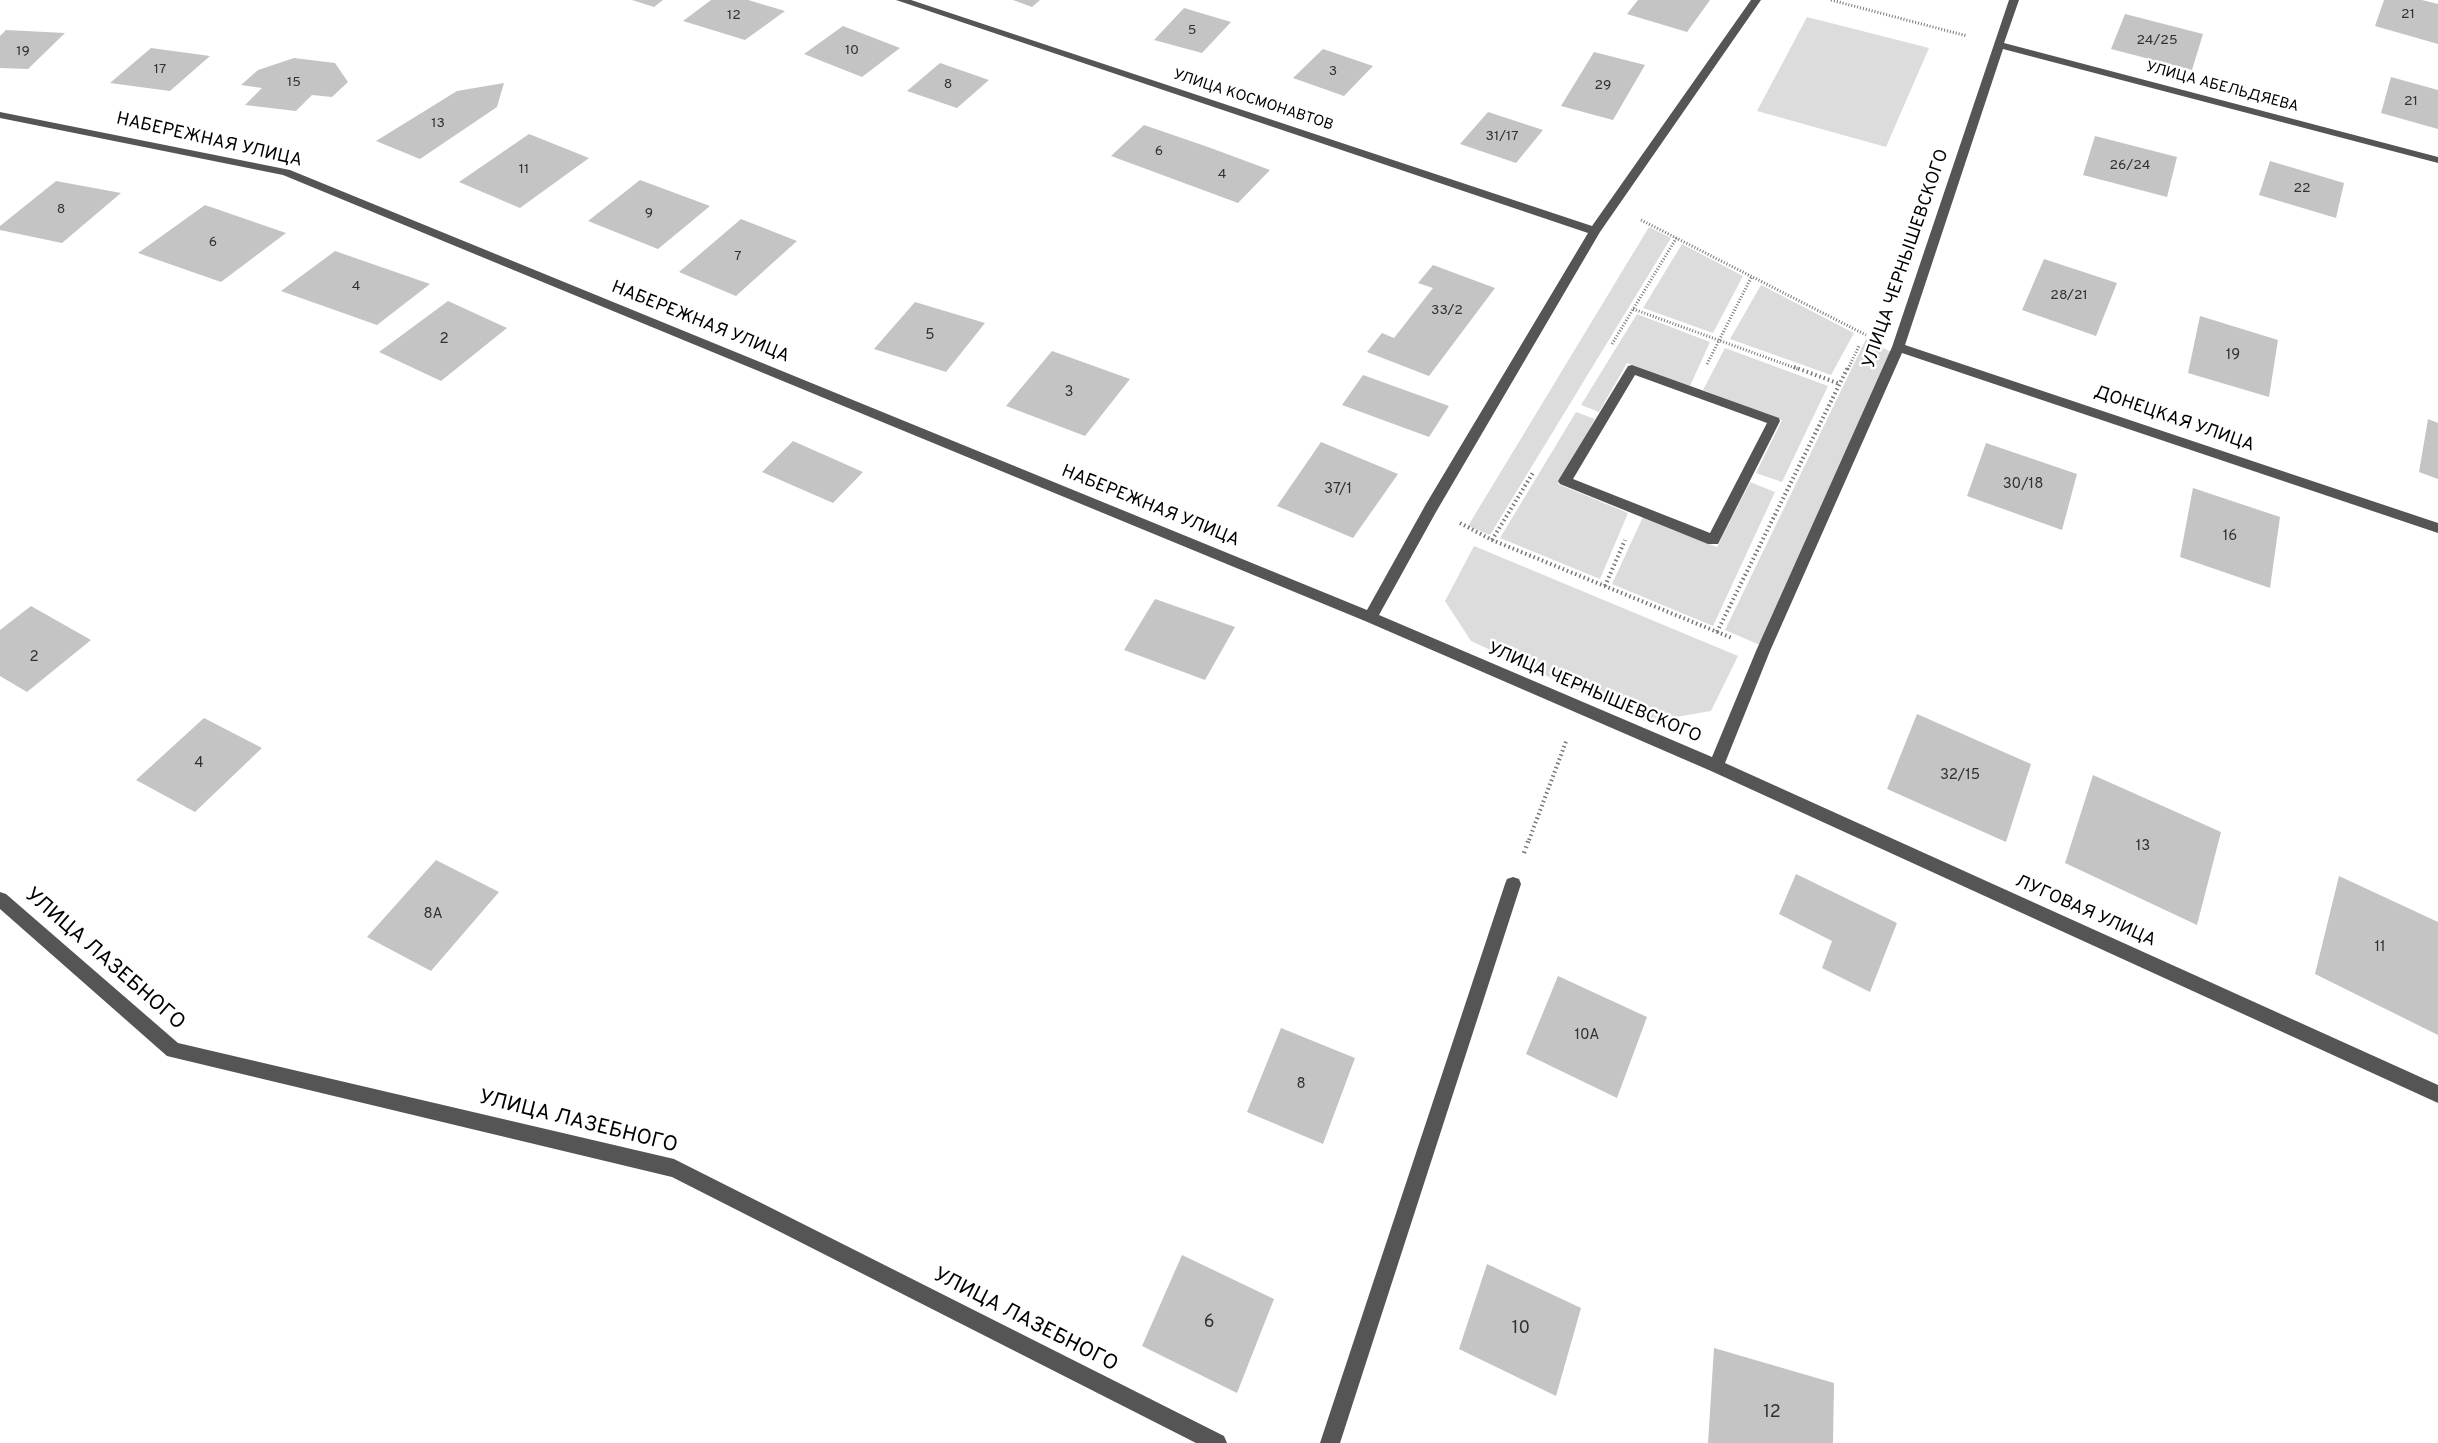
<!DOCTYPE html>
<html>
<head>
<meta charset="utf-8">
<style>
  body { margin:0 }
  canvas { display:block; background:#fff }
</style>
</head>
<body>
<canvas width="2438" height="1443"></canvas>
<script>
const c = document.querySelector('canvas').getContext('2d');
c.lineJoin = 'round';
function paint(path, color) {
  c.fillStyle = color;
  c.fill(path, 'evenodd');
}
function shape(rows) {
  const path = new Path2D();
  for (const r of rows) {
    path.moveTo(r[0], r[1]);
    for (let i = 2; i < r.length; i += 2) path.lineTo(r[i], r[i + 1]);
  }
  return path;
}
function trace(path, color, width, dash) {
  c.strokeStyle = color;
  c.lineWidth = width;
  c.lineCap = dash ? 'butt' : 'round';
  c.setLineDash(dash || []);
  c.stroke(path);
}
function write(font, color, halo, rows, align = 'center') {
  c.font = font + ' Overpass,sans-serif';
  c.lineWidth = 5;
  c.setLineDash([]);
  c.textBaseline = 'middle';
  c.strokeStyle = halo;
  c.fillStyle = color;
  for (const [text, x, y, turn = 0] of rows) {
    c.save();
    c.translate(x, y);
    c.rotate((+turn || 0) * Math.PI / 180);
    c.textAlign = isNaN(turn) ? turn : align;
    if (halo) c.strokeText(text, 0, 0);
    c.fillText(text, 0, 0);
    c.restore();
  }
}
const green = shape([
  [1807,17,1929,48,1886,147,1757,111],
  [1649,227,1671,238,1490,535,1468,526],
  [1682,244,1743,276,1713,333,1643,308],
  [1761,285,1854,333,1831,375,1730,339],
  [1637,314,1710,342,1690,386,1627,363,1599,412,1581,405],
  [1866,339,1891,352,1760,645,1725,630],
  [1725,348,1828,386,1782,482,1756,473,1782,420,1703,390],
  [1576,412,1595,419,1558,484,1628,513,1600,579,1500,538],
  [1750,482,1775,492,1713,626,1612,584,1643,517,1717,547],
  [1474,546,1738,656,1711,711,1647,722,1471,641,1445,601]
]);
const building = shape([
  [632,0,663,0,654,7],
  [711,0,748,0,785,11,745,40,683,21],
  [1013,0,1040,0,1032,7],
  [1638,0,1710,0,1687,32,1627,14],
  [2384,0,2422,0,2438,4,2438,44,2375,26],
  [1184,8,1231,22,1202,53,1154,40],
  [2125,14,2203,34,2192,70,2111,49],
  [843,26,900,48,862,77,804,54],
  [6,30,65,33,28,69,0,68,0,36],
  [151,48,210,56,170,91,110,83],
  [1323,49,1373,66,1344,96,1293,78],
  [1594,52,1645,65,1613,120,1561,106],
  [294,58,335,63,348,82,332,97,312,95,296,111,245,105,262,88,241,85,258,70],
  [940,63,989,80,957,108,907,91],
  [2391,77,2438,90,2438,129,2381,113],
  [504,83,497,107,420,159,376,141,457,91],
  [1488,112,1543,130,1516,163,1460,144],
  [1144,125,1208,147,1270,170,1238,203,1111,156],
  [529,134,589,158,520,208,459,182],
  [2095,136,2177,157,2167,197,2083,175],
  [2270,161,2344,183,2336,218,2259,195],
  [640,180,710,206,658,249,588,221],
  [56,181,121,193,62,243,0,230,0,226],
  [205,205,286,233,221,282,138,253],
  [741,219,797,241,736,296,679,272],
  [335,251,430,284,377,325,281,291],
  [2044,259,2117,283,2096,336,2022,310],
  [1433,265,1495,288,1429,376,1367,352,1382,333,1394,338,1433,288,1418,283],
  [448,301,507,328,441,381,379,352],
  [915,302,985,323,946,372,874,349],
  [2200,316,2278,340,2269,397,2188,373],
  [1052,351,1130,379,1085,436,1006,406],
  [1363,375,1449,406,1429,437,1342,405],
  [2428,419,2438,423,2438,479,2419,472],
  [793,441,863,472,833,503,762,472],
  [1321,442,1398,474,1353,538,1277,506],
  [1986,443,2077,474,2062,530,1967,496],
  [2193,488,2280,517,2270,588,2180,557],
  [1155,599,1235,627,1205,680,1124,650],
  [31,606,91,640,27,692,0,676,0,630],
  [1917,714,2031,764,2006,842,1887,789],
  [204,718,262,748,195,812,136,780],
  [2093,775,2221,832,2197,925,2065,863],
  [436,860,499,892,431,971,367,937],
  [1796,874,1897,923,1870,992,1822,968,1832,941,1779,914],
  [2339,876,2438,922,2438,1035,2315,974],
  [1558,976,1647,1017,1617,1098,1526,1054],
  [1281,1028,1355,1058,1323,1144,1247,1112],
  [1182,1255,1274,1299,1237,1393,1142,1346],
  [1487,1264,1581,1308,1556,1396,1459,1349],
  [1714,1348,1834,1383,1833,1443,1708,1443]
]);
const pathFar2 = shape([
  [1831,0,1967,36],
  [1641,220,1866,335],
  [1633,309,1798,369],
  [1612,344,1677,237],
  [1707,364,1752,276],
  [1848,369,1859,346]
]);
const pathFar1 = shape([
  [1794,367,1840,384],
  [1460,523,1492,540,1732,638],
  [1492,540,1534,471],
  [1605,586,1625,540],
  [1717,632,1848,367],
  [1529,840,1567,739]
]);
const path = shape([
  [1524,853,1529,839]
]);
const minor = shape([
  [896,0,911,0,1592,226,1751,0,1761,0,1600,232,1436,512,1379,615,1712,757,1756,651,1892,347,2009,0,2019,0,2004,43,2438,157,2438,163,2003,49,1905,345,2438,523,2438,533,1902,353,1770,651,1725,763,2438,1085,2438,1103,1711,771,1365,621,283,175,0,118,0,112,290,170,1367,610,1426,504,1588,233,896,0],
  [1632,365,1779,418,1780,421,1718,544,1708,544,1560,484,1558,481,1628,366,1632,365],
  [1635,375,1767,423,1710,533,1573,479,1635,375],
  [1513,877,1519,879,1521,884,1340,1443,1320,1443,1505,884,1507,879,1513,877],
  [0,892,6,894,178,1043,674,1159,1224,1436,1227,1443,1196,1443,672,1177,167,1056,0,909,0,892]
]);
const farNumbernames = [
  ["21",2408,15],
  ["12",734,16],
  ["5",1192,31],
  ["24/25",2157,41],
  ["10",852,51],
  ["19",23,52],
  ["17",160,70],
  ["3",1333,72],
  ["15",294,83],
  ["8",948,85],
  ["29",1603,86],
  ["21",2411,102],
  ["13",438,124],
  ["31/17",1502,137],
  ["6",1159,152],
  ["26/24",2130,166],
  ["11",524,170],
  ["4",1222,175],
  ["22",2302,189],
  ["8",61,210],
  ["9",649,214],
  ["6",213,243],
  ["7",738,257],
  ["4",356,287],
  ["28/21",2069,296],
  ["33/2",1447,311]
];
const farStreetnames = [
  ["УЛИЦА АБЕЛЬДЯЕВА",2222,88,15],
  ["УЛИЦА КОСМОНАВТОВ",1253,101,18]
];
const numberNames = [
  ["5",930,336],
  ["2",444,340],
  ["19",2233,356],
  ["3",1069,393],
  ["30/18",2023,485],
  ["37/1",1338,490],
  ["16",2230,537],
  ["2",34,658],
  ["4",199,764],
  ["32/15",1960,776],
  ["13",2143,847],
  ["8А",433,915],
  ["11",2380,948],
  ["10А",1587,1036],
  ["8",1301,1085]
];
const streetNames = [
  ["НАБЕРЕЖНАЯ УЛИЦА",209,141,13],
  ["УЛИЦА ЧЕРНЫШЕВСКОГО",1907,259,-71],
  ["НАБЕРЕЖНАЯ УЛИЦА",700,323,22],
  ["ДОНЕЦКАЯ УЛИЦА",2174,420,19],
  ["НАБЕРЕЖНАЯ УЛИЦА",1150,507,22],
  ["УЛИЦА ЧЕРНЫШЕВСКОГО",1594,694,23],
  ["ЛУГОВАЯ УЛИЦА",2085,912,24]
];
const nearNumbernames = [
  ["6",1209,1323],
  ["10",1521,1329],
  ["12",1772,1413]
];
const nearStreetnames = [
  ["УЛИЦА ЛАЗЕБНОГО",104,960,41],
  ["УЛИЦА ЛАЗЕБНОГО",578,1123,14],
  ["УЛИЦА ЛАЗЕБНОГО",1025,1321,27]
];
paint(green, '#dcdcdc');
paint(building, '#c4c4c4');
trace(pathFar2, '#777', 3, [1, 2]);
trace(pathFar1, '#777', 4, [1.5, 3]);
trace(path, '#777', 4.5, [1.5, 4]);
paint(minor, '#555');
write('14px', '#313131', null, farNumbernames);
write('15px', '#000', '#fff', farStreetnames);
write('15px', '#313131', null, numberNames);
write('18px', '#000', '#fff', streetNames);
write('18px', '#313131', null, nearNumbernames);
write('21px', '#000', '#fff', nearStreetnames);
</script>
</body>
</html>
